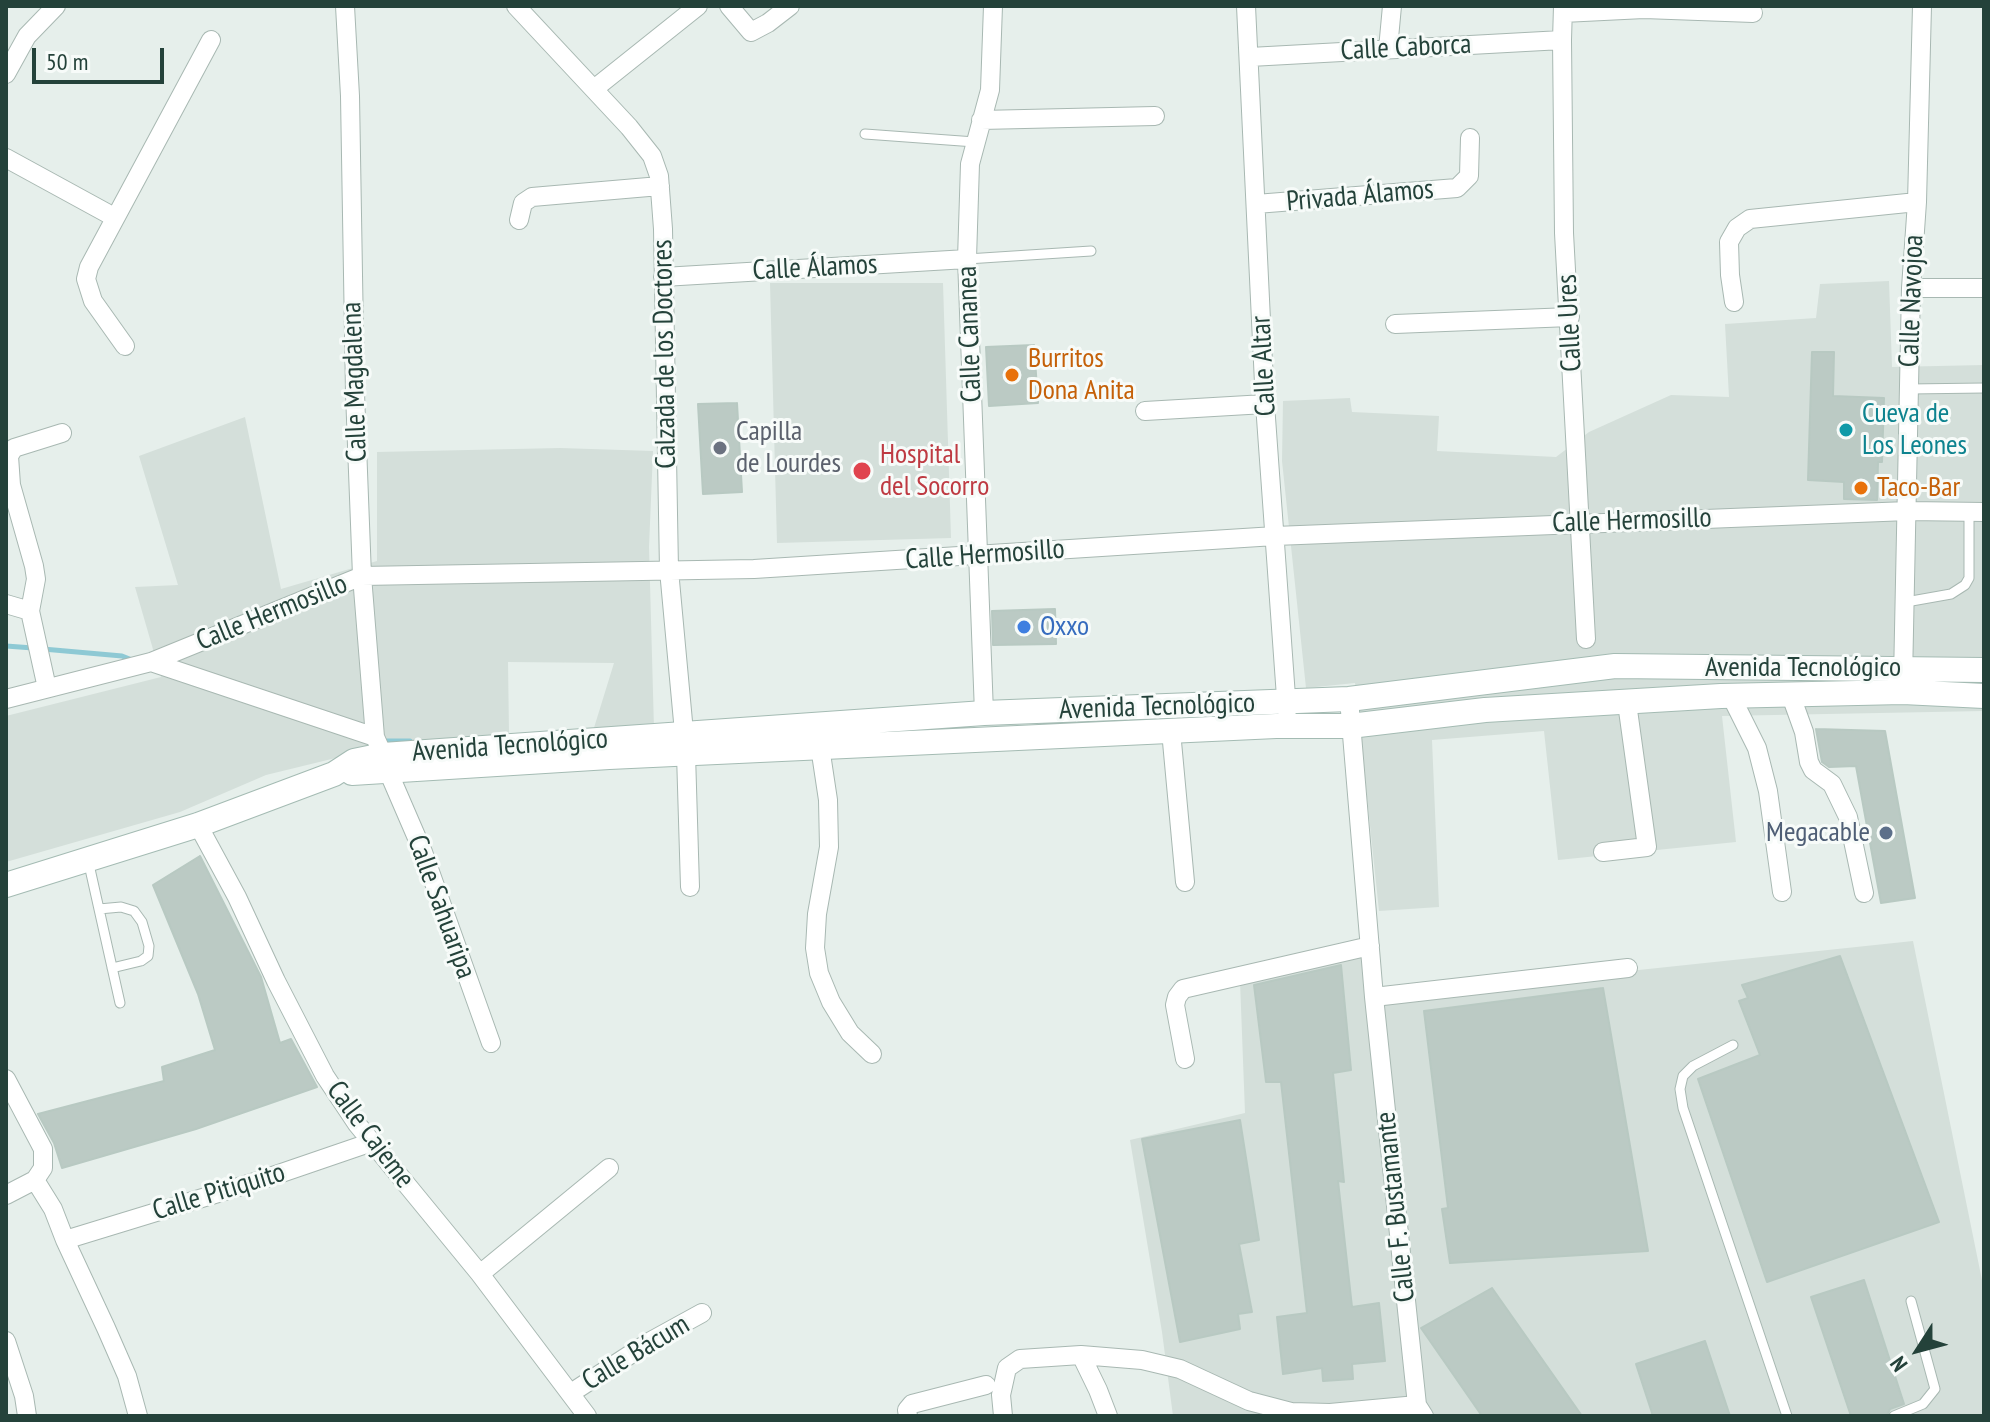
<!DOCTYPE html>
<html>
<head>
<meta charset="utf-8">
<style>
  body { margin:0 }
  #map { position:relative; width:1990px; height:1422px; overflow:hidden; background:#e6efeb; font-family:"PT Sans Narrow",sans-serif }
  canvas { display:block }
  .frame { position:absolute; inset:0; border:8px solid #24423a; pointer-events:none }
  .north { position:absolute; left:1878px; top:1310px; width:80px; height:80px; -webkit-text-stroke:6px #f7fbf9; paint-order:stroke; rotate:234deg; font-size:22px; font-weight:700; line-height:32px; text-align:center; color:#24423a }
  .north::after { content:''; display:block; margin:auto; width:28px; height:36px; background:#24423a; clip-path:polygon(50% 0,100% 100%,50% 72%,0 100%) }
  .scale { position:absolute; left:32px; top:48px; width:132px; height:36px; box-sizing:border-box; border:4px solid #24423a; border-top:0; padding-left:10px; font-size:24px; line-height:28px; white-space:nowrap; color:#24423a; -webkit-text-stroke:6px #f7fbf9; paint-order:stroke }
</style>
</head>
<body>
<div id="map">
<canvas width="1990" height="1422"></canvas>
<div class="frame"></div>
<div class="north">N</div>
<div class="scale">50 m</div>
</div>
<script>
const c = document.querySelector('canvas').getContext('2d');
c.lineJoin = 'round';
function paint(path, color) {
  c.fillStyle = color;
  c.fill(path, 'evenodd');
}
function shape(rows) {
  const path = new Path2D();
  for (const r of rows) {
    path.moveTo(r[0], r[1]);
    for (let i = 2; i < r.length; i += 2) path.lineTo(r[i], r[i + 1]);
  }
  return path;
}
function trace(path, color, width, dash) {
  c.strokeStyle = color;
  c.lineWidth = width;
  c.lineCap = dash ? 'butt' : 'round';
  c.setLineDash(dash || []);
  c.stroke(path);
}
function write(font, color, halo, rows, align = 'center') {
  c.font = font + ' "PT Sans Narrow",sans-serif';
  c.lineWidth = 6;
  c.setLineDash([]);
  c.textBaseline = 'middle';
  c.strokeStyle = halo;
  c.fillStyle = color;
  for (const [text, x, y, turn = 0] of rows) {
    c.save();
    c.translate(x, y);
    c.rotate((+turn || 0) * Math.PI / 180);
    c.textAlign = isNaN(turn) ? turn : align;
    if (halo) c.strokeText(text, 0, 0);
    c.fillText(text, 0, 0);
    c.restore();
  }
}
const built = shape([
  [1889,281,1892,367,1984,365,1984,711,1722,716,1736,842,1558,860,1544,731,1432,740,1439,907,1379,911,1355,683,1306,688,1282,461,1283,401,1350,398,1352,412,1439,416,1437,451,1556,457,1589,432,1671,395,1729,397,1725,324,1816,318,1820,284],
  [770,283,943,283,951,538,777,543],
  [245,417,281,589,377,561,377,452,560,448,653,451,649,547,654,729,593,731,614,663,508,662,509,733,397,743,266,775,180,812,6,862,6,716,161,677,135,587,178,585,139,456],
  [1913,941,1984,1290,1984,1416,1173,1416,1162,1332,1130,1140,1245,1113,1240,981,1362,951,1374,998]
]);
const stream = shape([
  [6,646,33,648],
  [43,649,122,656,132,660],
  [384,741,410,741]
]);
const building = shape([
  [1034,345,1038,403,989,406,986,347,1034,345],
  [1812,352,1834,352,1833,396,1884,398,1882,462,1878,462,1877,500,1844,499,1844,482,1808,480,1812,352],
  [737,403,742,492,703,494,698,404,737,403],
  [1055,609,1056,644,993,645,992,611,1055,609],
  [1816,729,1885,731,1915,898,1881,903,1856,766,1829,767,1822,762,1816,729],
  [200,856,261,977,280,1043,291,1039,317,1087,196,1129,62,1168,54,1143,38,1114,164,1081,162,1067,215,1050,198,994,153,885,200,856],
  [1840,956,1939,1222,1767,1282,1698,1079,1760,1055,1739,1001,1748,998,1742,985,1840,956],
  [1341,965,1351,1070,1333,1073,1344,1182,1338,1181,1352,1307,1379,1303,1385,1361,1352,1364,1353,1379,1323,1381,1322,1368,1283,1374,1277,1317,1307,1313,1281,1082,1266,1082,1254,985,1341,965],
  [1603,988,1648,1251,1450,1263,1442,1209,1448,1208,1424,1011,1603,988],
  [1240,1120,1259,1240,1239,1244,1252,1312,1238,1314,1240,1329,1180,1342,1142,1139,1240,1120],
  [1864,1280,1904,1404,1890,1409,1887,1416,1851,1416,1811,1297,1864,1280],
  [1492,1288,1582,1416,1482,1416,1421,1328,1492,1288],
  [1705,1341,1730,1416,1653,1416,1636,1364,1705,1341]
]);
const lane = shape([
  [865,134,975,142],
  [967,259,1091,251],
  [1909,389,1984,388],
  [1906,602,1951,594,1965,585,1969,578,1969,512],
  [88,860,120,1003],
  [99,909,121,907,134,911,142,922,149,946,148,956,141,961,112,968],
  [1733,1045,1693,1066,1683,1076,1680,1089,1683,1108,1787,1416],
  [1894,1416,1923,1404,1935,1389,1911,1301]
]);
const street = shape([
  [345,6,350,96,355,393,362,576,375,737,383,755],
  [516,6,629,127,652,156,659,176,663,229,669,570,686,754,690,887],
  [729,6,751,32,768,23,790,6],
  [1246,6,1265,404,1287,711],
  [1563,6,1562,40,1564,233,1586,639],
  [1563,13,1644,9,1753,13],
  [1388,49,1392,6],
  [1250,57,1562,40],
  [6,74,27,36,56,6],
  [594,89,698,6],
  [981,120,1155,116],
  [6,158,114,217],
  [1256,204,1457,188,1469,176,1470,138],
  [519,220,523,203,532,197,660,186],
  [663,277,967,259],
  [1911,288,1984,288],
  [1734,302,1730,275,1729,242,1737,228,1750,219,1917,202],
  [1395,324,1570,317],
  [125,346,93,301,86,279,89,267,211,40],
  [1145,411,1265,404],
  [6,604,30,611],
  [151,662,375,737],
  [1903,679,1911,288,1917,202,1922,6],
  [47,688,30,611,36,579,34,566,11,485,9,456,14,448,62,433],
  [1790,693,1804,732,1809,762,1813,770,1832,784,1848,817,1864,893],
  [1731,696,1757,748,1768,791,1782,892],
  [6,699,151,662,362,576,754,569,1275,536,1908,511,1984,512],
  [1349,699,1374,997,1417,1405,1424,1416],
  [984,713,967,259,970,164,990,90,993,6],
  [1171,731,1185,882],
  [820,747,828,800,829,847,817,914,815,948,819,973,831,1002,850,1033,872,1054],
  [388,771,423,852,491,1043],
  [198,825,237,897,276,981,325,1076,357,1124,480,1274,587,1416],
  [1603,852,1647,847,1627,703],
  [1374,997,1628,968],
  [1185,1059,1175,1005,1177,997,1183,989,1370,946],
  [6,1079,43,1149,43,1168,35,1180,53,1209,65,1240,106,1328,127,1376,138,1416],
  [6,1195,35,1180],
  [65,1240,261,1180,372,1142],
  [480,1274,609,1168],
  [6,1341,24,1396,27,1416],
  [1081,1355,1098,1390,1108,1416],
  [571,1393,651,1341,702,1313],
  [908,1416,907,1410,912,1404,986,1385],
  [1003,1416,1001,1395,1007,1368,1020,1359,1081,1355,1142,1360,1180,1369,1249,1401,1291,1412,1330,1413,1417,1405]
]);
const secondary = shape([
  [352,773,609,757,1276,726,1350,726,1485,710,1721,696,1903,692,1984,696],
  [6,885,198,825,334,774,354,761,383,755,984,713,1349,699,1615,666,1984,670]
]);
const markers = [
  [1012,375,8,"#e8710a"],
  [1846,430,8,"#0f9aa8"],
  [720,448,8,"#6b7280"],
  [862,471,10,"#e0444e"],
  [1861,488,8,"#e8710a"],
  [1024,627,8,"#3f7fe0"],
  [1886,833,8,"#5c6f8a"]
];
const streetNames = [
  ["Calle Caborca",1406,48,-3],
  ["Privada Álamos",1360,196,-5],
  ["Calle Álamos",815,268,-3],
  ["Calle Navojoa",1912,301,-88],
  ["Calle Ures",1570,323,-93],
  ["Calle Cananea",970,334,-92],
  ["Calzada de los Doctores",665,354,-91],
  ["Calle Altar",1264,366,-93],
  ["Calle Magdalena",355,382,-92],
  ["Calle Hermosillo",1632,521,-2],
  ["Calle Hermosillo",985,555,-4],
  ["Calle Hermosillo",272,613,-22],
  ["Avenida Tecnológico",1803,668],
  ["Avenida Tecnológico",1157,707,-2],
  ["Avenida Tecnológico",510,746,-4],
  ["Calle Sahuaripa",441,907,70],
  ["Calle Cajeme",370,1135,53],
  ["Calle Pitiquito",219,1192,-17],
  ["Calle F. Bustamante",1396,1207,-96],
  ["Calle Bácum",636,1353,-31]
];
const foodNames = [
  ["Burritos",1028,359],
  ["Dona Anita",1028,391],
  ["Taco-Bar",1877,488]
];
const cultureNames = [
  ["Cueva de",1862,414],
  ["Los Leones",1862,446]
];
const worshipNames = [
  ["Capilla",736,432],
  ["de Lourdes",736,464]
];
const healthNames = [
  ["Hospital",880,455],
  ["del Socorro",880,487]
];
const shopNames = [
  ["Oxxo",1040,627]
];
const serviceNames = [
  ["Megacable",1870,833]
];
paint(built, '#d4dfda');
trace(stream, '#8ec9d4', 5);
paint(building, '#bbcac4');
trace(building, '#b8c9c2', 2);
trace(lane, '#a8b8b2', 11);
trace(street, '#a8b8b2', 20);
trace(secondary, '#a4bbb3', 26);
trace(lane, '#fff', 9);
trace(street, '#fff', 18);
trace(secondary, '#fff', 24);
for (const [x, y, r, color] of markers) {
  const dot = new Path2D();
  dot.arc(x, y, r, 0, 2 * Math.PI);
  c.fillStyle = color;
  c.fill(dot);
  trace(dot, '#f7fbf9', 3);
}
write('28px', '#24423a', '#f7fbf9', streetNames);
write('28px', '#c56008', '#f7fbf9', foodNames, 'left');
write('28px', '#0d838f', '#f7fbf9', cultureNames, 'left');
write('28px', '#5b616d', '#f7fbf9', worshipNames, 'left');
write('28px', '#be3a42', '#f7fbf9', healthNames, 'left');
write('28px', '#366cbe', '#f7fbf9', shopNames, 'left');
write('28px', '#4e5e75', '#f7fbf9', serviceNames, 'right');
</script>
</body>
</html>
